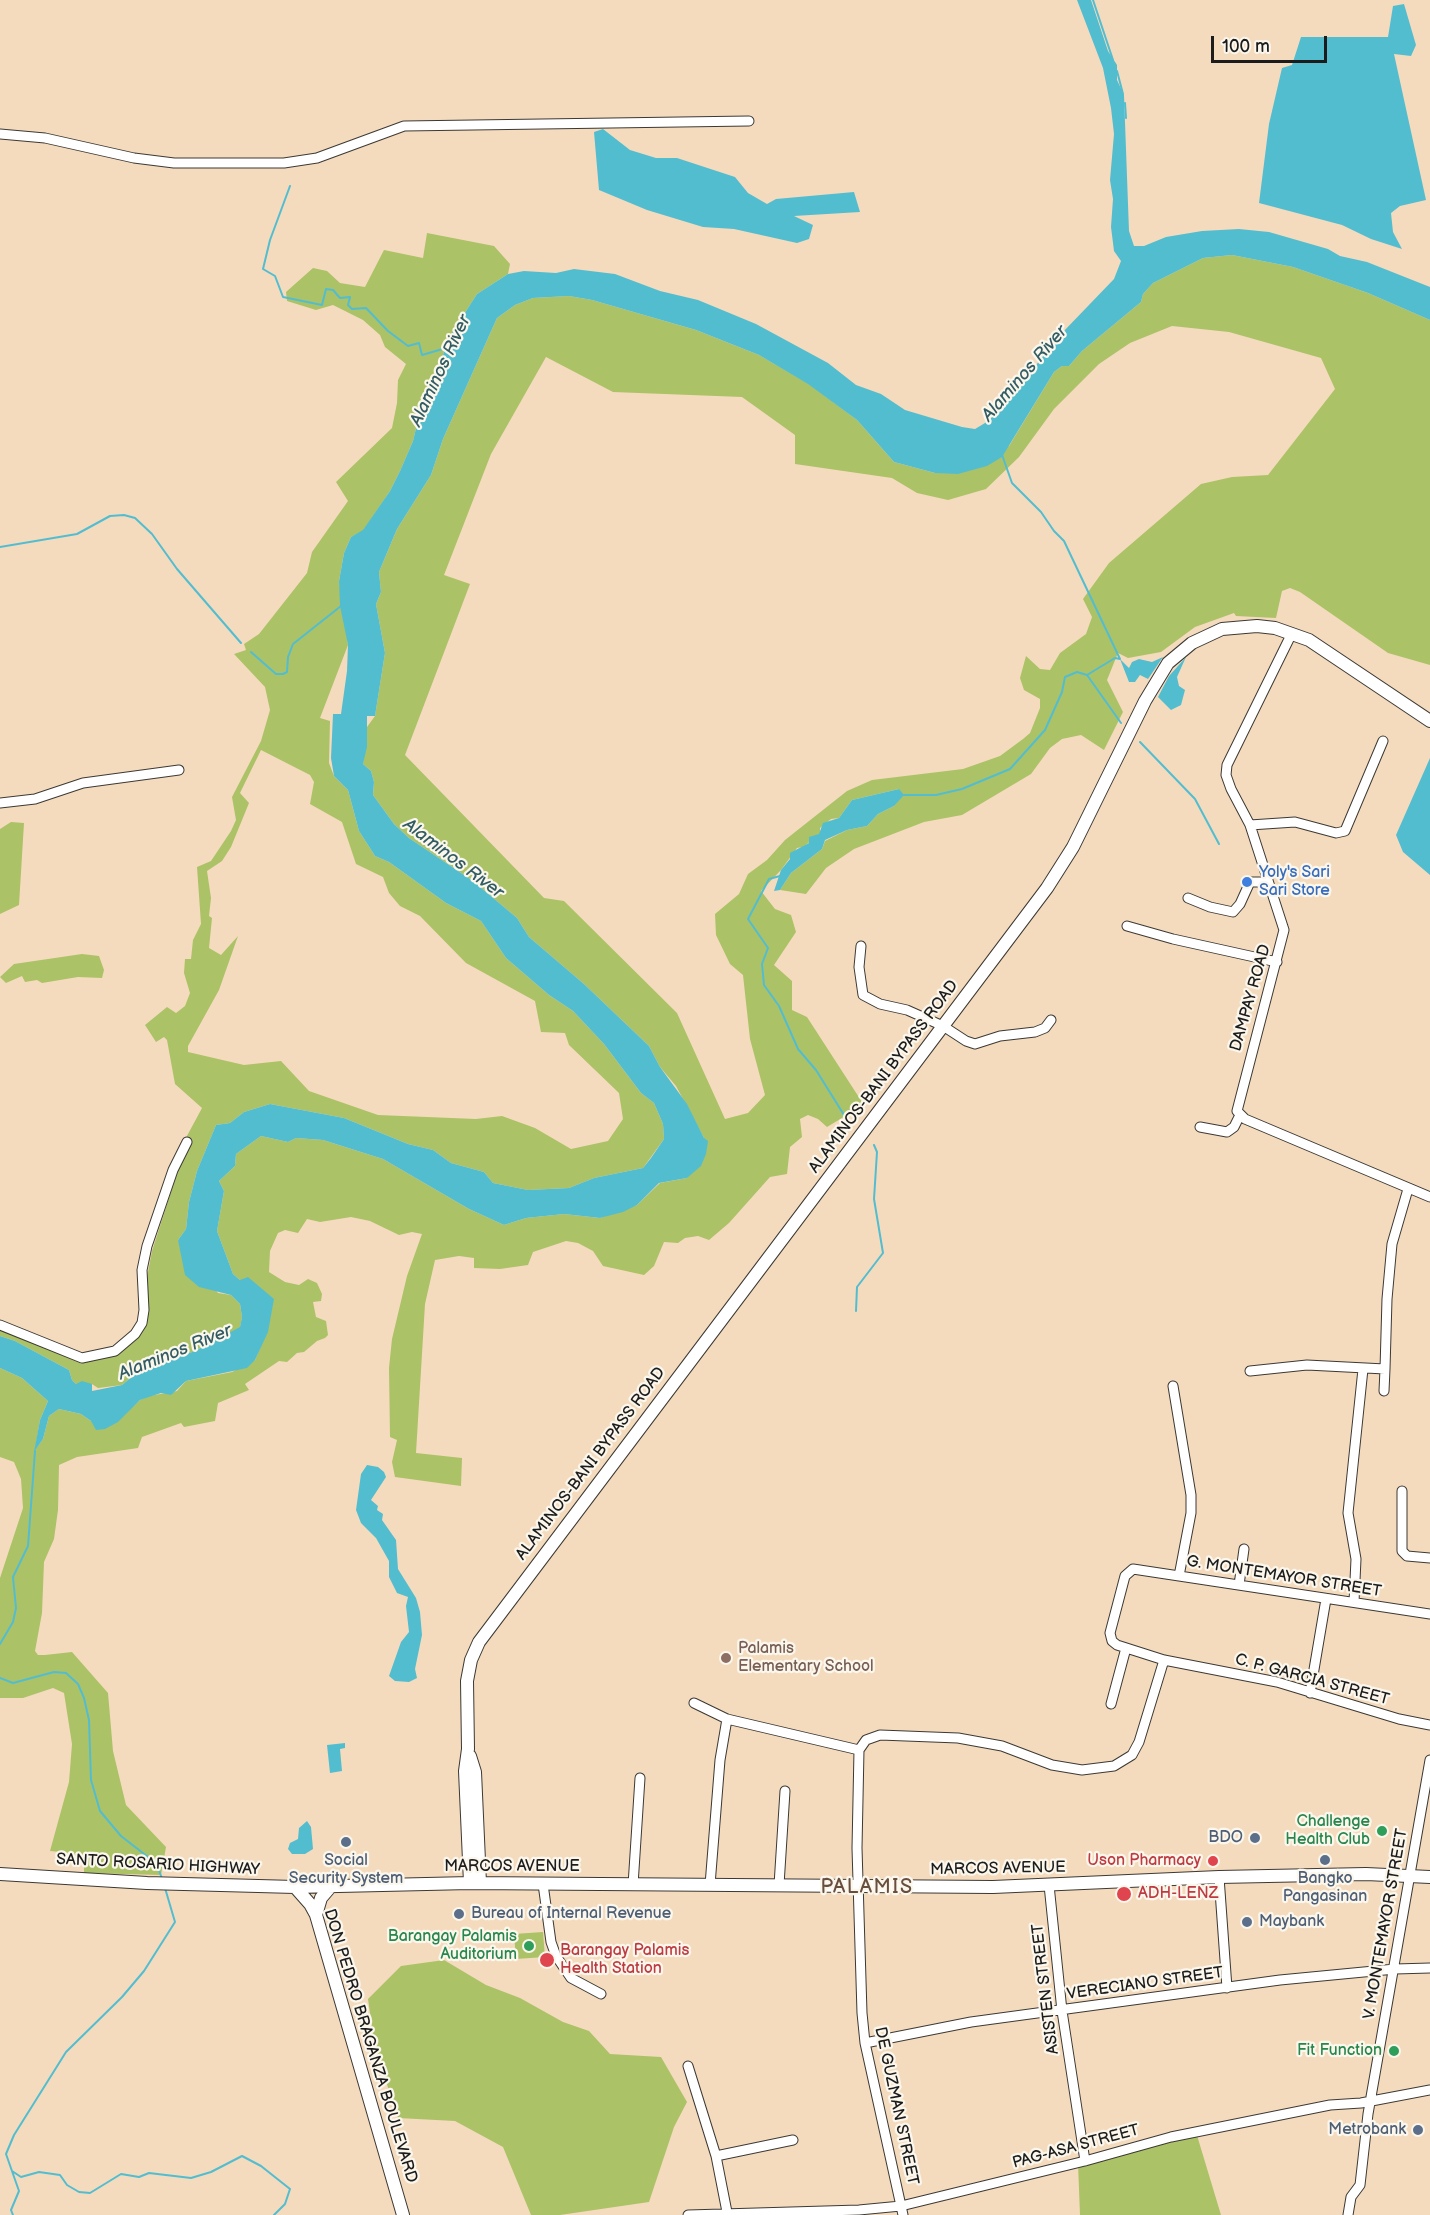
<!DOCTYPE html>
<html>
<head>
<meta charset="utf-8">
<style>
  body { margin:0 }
  #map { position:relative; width:1430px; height:2215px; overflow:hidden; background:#f4dbbe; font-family:"Balsamiq Sans",sans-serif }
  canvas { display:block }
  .scale { position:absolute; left:1211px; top:36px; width:116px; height:27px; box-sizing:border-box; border:3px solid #1c1c1c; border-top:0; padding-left:8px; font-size:18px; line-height:21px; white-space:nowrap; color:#1c1c1c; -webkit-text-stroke:4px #fbf7ec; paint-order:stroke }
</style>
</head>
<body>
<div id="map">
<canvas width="1430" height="2215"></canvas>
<div class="scale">100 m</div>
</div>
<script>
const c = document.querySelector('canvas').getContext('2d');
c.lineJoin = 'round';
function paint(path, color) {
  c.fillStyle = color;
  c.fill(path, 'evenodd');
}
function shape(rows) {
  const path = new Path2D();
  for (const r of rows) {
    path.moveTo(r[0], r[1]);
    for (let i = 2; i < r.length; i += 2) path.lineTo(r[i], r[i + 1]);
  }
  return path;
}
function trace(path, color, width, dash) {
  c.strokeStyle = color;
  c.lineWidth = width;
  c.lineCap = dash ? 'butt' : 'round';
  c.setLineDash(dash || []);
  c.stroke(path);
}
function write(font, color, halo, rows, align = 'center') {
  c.font = font + ' "Balsamiq Sans",sans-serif';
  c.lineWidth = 4.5;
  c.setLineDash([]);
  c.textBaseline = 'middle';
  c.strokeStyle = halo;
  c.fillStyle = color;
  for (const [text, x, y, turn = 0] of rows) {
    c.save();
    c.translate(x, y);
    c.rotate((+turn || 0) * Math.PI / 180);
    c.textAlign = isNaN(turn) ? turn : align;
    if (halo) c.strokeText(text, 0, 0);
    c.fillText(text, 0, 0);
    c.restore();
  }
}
const green = shape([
  [427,233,494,246,510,264,508,274,477,294,448,339,428,403,418,420,413,441,400,471,390,491,363,531,351,537,344,553,339,581,348,645,320,718,330,721,329,763,334,776,348,790,359,831,375,856,389,862,446,903,481,921,506,958,549,995,573,1011,604,1044,641,1093,654,1103,663,1124,664,1139,643,1168,594,1178,569,1188,528,1190,493,1183,484,1172,451,1163,433,1150,408,1144,344,1118,270,1104,244,1112,230,1123,216,1125,197,1171,189,1202,186,1229,178,1240,218,1293,231,1295,240,1304,242,1317,240,1328,195,1351,139,1371,122,1385,98,1388,92,1384,76,1384,72,1380,69,1370,15,1341,0,1336,0,1327,53,1349,101,1357,136,1335,152,1251,178,1170,181,1147,202,1108,175,1084,167,1040,164,1037,156,1042,145,1025,167,1007,176,1013,185,1006,190,993,184,973,185,959,191,959,193,940,201,924,197,867,211,861,231,831,236,820,232,797,261,741,270,710,265,687,234,654,246,650,244,644,259,634,307,573,312,552,348,501,336,482,392,428,397,403,398,380,406,364,385,347,380,335,363,320,333,305,316,310,287,301,286,292,313,268,327,271,340,283,365,287,384,250,423,258],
  [261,750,310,775,314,782,310,804,342,822,356,864,383,877,389,893,400,906,420,916,466,963,535,1001,541,1032,565,1033,569,1045,619,1093,623,1119,608,1141,571,1149,535,1128,502,1116,476,1119,378,1115,309,1091,281,1061,244,1065,188,1052,188,1046,219,990,238,936,221,955,209,948,212,918,209,916,211,898,207,871,222,861,231,847,249,803,240,793],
  [1232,255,1293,267,1368,293,1430,320,1430,665,1388,653,1300,592,1290,588,1282,591,1276,618,1236,616,1234,613,1195,627,1161,652,1128,658,1118,653,1107,680,1123,712,1104,750,1081,735,1062,739,1050,748,1031,774,962,815,924,822,854,849,826,868,806,894,780,890,791,873,822,849,825,841,847,830,867,826,878,814,894,806,899,789,852,800,839,818,831,819,820,828,820,834,803,847,797,848,781,870,761,891,775,909,791,915,796,932,774,965,792,981,792,1010,807,1017,862,1102,852,1112,827,1127,818,1119,808,1115,800,1119,802,1137,790,1147,787,1174,770,1177,729,1223,709,1240,698,1236,685,1238,678,1243,664,1242,654,1266,644,1275,603,1266,593,1251,578,1243,566,1241,533,1252,528,1265,500,1269,474,1268,474,1258,459,1256,435,1260,425,1304,416,1453,462,1458,461,1486,395,1477,392,1462,397,1440,390,1437,389,1368,392,1339,407,1276,422,1234,412,1232,399,1235,370,1221,351,1217,320,1222,307,1219,298,1233,285,1230,278,1233,270,1251,269,1272,285,1282,299,1285,308,1279,317,1283,322,1294,321,1301,313,1302,316,1317,326,1321,328,1335,325,1338,317,1341,304,1352,297,1353,287,1362,279,1361,245,1384,249,1390,218,1403,215,1421,184,1427,181,1423,142,1437,138,1448,77,1457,59,1465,58,1510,54,1539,44,1562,42,1613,35,1651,38,1655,45,1655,72,1652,108,1693,113,1751,126,1805,166,1847,161,1875,84,1873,84,1862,76,1862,71,1853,50,1851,69,1782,72,1744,64,1693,53,1688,23,1698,0,1698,0,1578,23,1508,21,1479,14,1462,0,1457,0,1368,22,1378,48,1401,40,1420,35,1450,43,1439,49,1416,59,1409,81,1414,91,1421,129,1410,140,1400,149,1396,177,1391,186,1381,232,1372,255,1360,261,1346,240,1280,233,1274,217,1231,224,1191,219,1181,235,1166,236,1154,261,1136,288,1142,296,1138,323,1140,383,1159,469,1209,504,1225,526,1218,564,1214,600,1218,637,1205,660,1183,687,1178,704,1138,676,1086,660,1067,649,1046,584,984,529,937,517,918,473,881,409,838,394,824,373,795,374,782,371,771,363,764,367,727,375,716,385,653,376,604,381,592,379,572,397,529,431,475,443,439,497,318,515,305,533,298,569,296,592,300,696,330,759,355,809,384,857,420,894,462,935,473,1009,446,1054,372,1062,366,1069,366,1082,351,1141,302,1143,294,1153,283,1203,258],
  [1172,326,1229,332,1321,358,1335,389,1268,475,1232,477,1201,484,1109,563,1083,599,1092,617,1086,634,1060,653,1050,670,1040,669,1026,656,1020,678,1024,690,1040,699,1040,708,1030,733,1023,739,1000,756,963,769,872,780,847,791,785,840,767,860,748,874,739,894,715,914,716,935,730,964,743,975,750,1039,765,1095,748,1113,725,1119,677,1013,564,901,544,898,405,755,470,584,444,575,491,454,546,357,613,392,742,397,795,435,795,464,892,478,917,493,948,500,986,489,1019,457,1054,409,1099,364,1130,343],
  [11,822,24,823,19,905,0,914,0,829],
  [82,954,99,956,104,970,102,978,78,977,42,983,37,980,25,982,22,976,6,983,0,977,14,964],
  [543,1932,545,1957,516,1959,514,1934],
  [444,1960,486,1985,520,1998,563,2022,589,2031,610,2054,661,2057,687,2102,674,2127,649,2202,560,2215,531,2215,503,2147,455,2121,398,2118,375,2048,368,1999,401,1966],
  [1196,2132,1221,2215,1080,2215,1078,2163]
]);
const water = shape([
  [1077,0,1091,0,1108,51,1117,65,1117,80,1124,95,1129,231,1134,246,1144,246,1166,237,1202,231,1239,229,1269,232,1328,249,1340,256,1367,262,1430,287,1430,320,1368,293,1293,267,1232,255,1203,258,1153,283,1143,294,1141,302,1082,351,1069,366,1062,366,1054,372,1002,457,987,466,958,474,935,473,894,462,857,420,808,384,759,355,696,330,592,300,569,296,533,298,515,305,497,318,443,439,431,475,397,529,379,572,381,592,376,604,385,653,375,716,367,716,367,747,363,764,371,771,374,782,373,795,394,824,409,838,473,881,517,918,529,937,584,984,649,1046,660,1067,687,1104,704,1138,708,1141,706,1154,701,1166,687,1178,659,1183,637,1205,623,1212,600,1218,564,1214,526,1218,504,1225,469,1209,383,1159,323,1140,296,1138,288,1142,261,1136,236,1154,235,1166,219,1181,224,1191,217,1231,233,1274,240,1280,248,1277,274,1299,268,1332,255,1360,247,1368,186,1381,171,1395,161,1393,140,1400,118,1422,105,1429,96,1430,91,1421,81,1414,59,1409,49,1416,43,1439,34,1452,40,1420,48,1401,22,1378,0,1368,0,1336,15,1341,69,1370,72,1380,76,1384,82,1381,92,1384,92,1391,122,1385,139,1371,195,1351,240,1327,242,1317,240,1304,231,1295,199,1287,185,1275,178,1240,186,1229,189,1202,197,1171,216,1125,230,1123,244,1112,270,1104,344,1118,408,1144,433,1150,451,1163,484,1172,493,1183,528,1190,569,1188,594,1178,643,1168,651,1158,664,1139,663,1124,654,1103,641,1093,604,1044,573,1011,549,995,506,958,481,921,446,903,389,862,375,856,359,831,348,790,334,776,331,758,333,714,341,714,347,671,348,645,340,606,339,581,344,553,351,537,363,530,390,491,400,471,413,441,418,420,428,403,448,339,477,294,508,274,524,271,556,273,574,269,615,274,660,291,698,300,756,324,828,363,856,385,881,394,905,410,962,427,975,429,985,423,998,412,1062,333,1114,279,1121,261,1114,251,1111,227,1113,199,1110,180,1114,134,1111,108,1103,68],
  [1404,4,1416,45,1411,56,1394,54,1426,200,1400,206,1391,213,1393,232,1402,249,1371,239,1342,225,1259,203,1269,124,1282,68,1292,65,1301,37,1388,37,1393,6],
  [603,129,630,150,656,158,677,158,735,177,748,193,767,204,776,199,854,192,860,212,794,216,813,225,809,239,797,243,734,229,703,227,647,210,599,190,594,132],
  [1163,657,1148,679,1140,675,1135,682,1129,682,1120,659,1129,668,1132,662,1139,659,1152,662],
  [1186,657,1177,677,1179,686,1185,690,1181,705,1171,710,1158,697,1169,676],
  [1430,758,1430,875,1403,852,1396,835],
  [899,789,904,795,894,806,878,814,867,826,847,830,825,840,822,849,791,873,780,890,774,891,781,870,790,859,790,853,809,843,809,837,819,834,823,823,839,818,852,800],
  [367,1465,378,1467,384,1472,386,1477,371,1500,378,1506,377,1510,383,1514,382,1520,396,1540,398,1569,416,1598,420,1612,422,1635,415,1669,417,1678,409,1682,395,1681,389,1676,401,1642,409,1632,406,1606,408,1597,397,1593,389,1577,389,1561,376,1538,361,1523,356,1510,361,1474],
  [345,1743,345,1748,340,1749,342,1771,330,1773,327,1745],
  [307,1821,311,1827,313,1849,305,1854,292,1854,288,1849,290,1843,298,1839,299,1828]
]);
const stream = shape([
  [1093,0,1113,60],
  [1117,71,1123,94],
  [1125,103,1126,118],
  [290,186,270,240,263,269,275,276,283,297,322,305,326,289,333,290,340,298,350,297,348,305,352,309,366,308,388,331,408,346,419,343,422,355,446,348],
  [0,547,77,534,110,516,124,515,135,518,152,534,177,569,241,643],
  [251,652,276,674,283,674,287,672,288,657,293,644,341,606],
  [1087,675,1121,723],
  [1140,742,1195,799,1219,844],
  [904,795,936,795,962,789,1010,769,1045,730,1062,692,1065,677,1077,672,1087,675,1115,658,1120,659,1064,541,1054,531,1041,512,1012,483,1001,452],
  [780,876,769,879,748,919,768,948,762,964,764,985,779,1006,798,1049,816,1070,849,1123],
  [856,1311,857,1287,883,1253,874,1199,877,1152,874,1145],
  [0,1644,13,1622,16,1608,13,1577,28,1546,35,1451],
  [0,1678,13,1683,54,1672,66,1673,78,1684,84,1698,89,1720,91,1780,100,1811,121,1836,157,1864,162,1879],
  [12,2171,21,2177,39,2172,60,2175,67,2185,79,2192,90,2193,121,2174,139,2177,149,2173,191,2178,211,2172,242,2156,261,2166,290,2189,285,2204,274,2215],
  [13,2215,11,2210,19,2191,6,2154,14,2135,66,2052,122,1997,144,1971,175,1922,165,1888]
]);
const minor = shape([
  [0,134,45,138,134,158,174,163,284,163,317,158,404,126,749,121],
  [1292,633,1227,765,1226,775,1231,789,1250,825,1284,930,1237,1111,1245,1119,1430,1197],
  [0,803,35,799,83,783,179,770],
  [1250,825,1295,822,1336,833,1345,831,1383,741],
  [1188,898,1210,907,1233,912,1240,904,1250,882,1266,882],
  [1127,926,1173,939,1277,962],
  [861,946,859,967,863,995,880,1004,907,1010,943,1026,966,1041,975,1044,1000,1036,1035,1032,1045,1028,1051,1020],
  [1200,1127,1227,1132,1234,1127,1240,1115],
  [0,1325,82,1358,115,1351,135,1334,142,1323,144,1310,142,1270,147,1246,173,1170,187,1142],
  [1250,1371,1307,1365,1385,1369,1387,1299,1392,1244,1408,1189],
  [1173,1386,1191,1495,1191,1513,1179,1576],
  [1384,1391,1385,1369],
  [1402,1491,1402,1551,1407,1556,1430,1558],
  [1239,1585,1244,1549],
  [1354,1602,1356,1559,1348,1513,1363,1369],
  [1430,1614,1133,1569,1125,1576,1110,1633,1112,1641,1117,1645,1164,1660,1277,1682,1399,1719,1430,1725],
  [1310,1693,1326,1599],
  [694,1703,727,1719,859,1750],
  [1111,1704,1126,1648],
  [859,1750,857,1848,862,2013,865,2043,903,2215],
  [859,1750,866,1740,880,1735,958,1738,1002,1746,1052,1765,1082,1770,1114,1766,1132,1755,1139,1742,1164,1660],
  [1219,1877,1227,1988],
  [543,1884,551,1942,556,1956,571,1978,601,1994],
  [633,1885,640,1778],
  [710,1885,720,1760,727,1719],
  [779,1885,785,1791],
  [1049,1885,1062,2011,1085,2161],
  [865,2043,971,2022,1280,1980,1395,1969,1430,1968],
  [688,2066,716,2156,727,2212],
  [716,2156,793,2140],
  [688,2215,859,2210,901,2206,1085,2161,1171,2137,1330,2105,1361,2103,1430,2090],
  [1348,2215,1351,2197,1360,2185,1368,2114,1430,1760]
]);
const major = shape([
  [470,1756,475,1772,480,1883],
  [0,1874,147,1883,295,1887,470,1883,993,1887,1219,1877,1366,1874,1430,1877],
  [470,1883,465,1771,468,1749,467,1681,471,1660,479,1642,1047,888,1073,847,1145,701,1168,663,1192,643,1222,629,1257,626,1275,628,1309,640,1430,721],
  [295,1887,310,1904,316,1915,403,2215],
  [316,1915,321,1898,333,1884]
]);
const markers = [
  [1247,882,6,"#3f7fe0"],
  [726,1658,6,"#8d6e63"],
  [1382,1831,6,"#2e9e5b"],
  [1255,1838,6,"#5c6f8a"],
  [346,1842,6,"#5c6f8a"],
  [1325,1860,6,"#5c6f8a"],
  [1213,1861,6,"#e0444e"],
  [1124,1894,8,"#e0444e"],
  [459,1914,6,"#5c6f8a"],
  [1247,1922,6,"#5c6f8a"],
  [529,1946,6,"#2e9e5b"],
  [547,1960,8,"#e0444e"],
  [1394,2051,6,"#2e9e5b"],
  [1418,2130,6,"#5c6f8a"]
];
const shopNames = [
  ["Yoly's Sari",1259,873],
  ["Sari Store",1259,891]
];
const streetNames = [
  ["DAMPAY ROAD",1251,998,-74],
  ["ALAMINOS-BANI BYPASS ROAD",884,1077,-53],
  ["ALAMINOS-BANI BYPASS ROAD",591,1464,-53],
  ["G. MONTEMAYOR STREET",1284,1577,9],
  ["C. P. GARCIA STREET",1312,1680,15],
  ["SANTO ROSARIO HIGHWAY",158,1865,3],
  ["MARCOS AVENUE",512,1867],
  ["MARCOS AVENUE",998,1869,-1],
  ["V. MONTEMAYOR STREET",1386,1924,-80],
  ["VERECIANO STREET",1145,1984,-8],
  ["ASISTEN STREET",1046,1989,-97],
  ["DON PEDRO BRAGANZA BOULEVARD",370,2046,73],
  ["DE GUZMAN STREET",896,2106,78],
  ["PAG-ASA STREET",1076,2147,-15]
];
const educationNames = [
  ["Palamis",738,1649],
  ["Elementary School",738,1667]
];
const leisureNames = [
  ["Challenge",1370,1822],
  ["Health Club",1370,1840],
  ["Barangay Palamis",517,1937],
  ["Auditorium",517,1955],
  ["Fit Function",1382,2051]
];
const serviceNames = [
  ["BDO",1243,1838],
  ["Social",346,1861,"center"],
  ["Security System",346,1879,"center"],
  ["Bangko",1325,1879,"center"],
  ["Pangasinan",1325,1897,"center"],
  ["Bureau of Internal Revenue",471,1914,"left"],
  ["Maybank",1259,1922,"left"],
  ["Metrobank",1406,2130]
];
const healthNames = [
  ["Uson Pharmacy",1201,1861,"right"],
  ["ADH-LENZ",1138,1894],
  ["Barangay Palamis",560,1951],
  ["Health Station",560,1969]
];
const waterNames = [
  ["Alaminos River",441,371,-65],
  ["Alaminos River",1025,374,-49],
  ["Alaminos River",453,859,37],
  ["Alaminos River",175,1353,-22]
];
const quarterNames = [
  ["PALAMIS",867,1888]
];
paint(green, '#acc267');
paint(water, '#53bdd0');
trace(stream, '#53bdd0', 2);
trace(minor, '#3c3934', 11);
trace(major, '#3c3934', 14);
trace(minor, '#fff', 9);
trace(major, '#fff', 12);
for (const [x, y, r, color] of markers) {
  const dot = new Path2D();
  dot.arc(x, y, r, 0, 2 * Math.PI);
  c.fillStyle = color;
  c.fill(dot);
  trace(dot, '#fbf7ec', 2);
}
write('16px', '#366cbe', '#fbf7ec', shopNames, 'left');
write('16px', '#1c1c1c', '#fbf7ec', streetNames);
write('16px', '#785e54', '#fbf7ec', educationNames, 'left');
write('16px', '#27864d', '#fbf7ec', leisureNames, 'right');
write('16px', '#4e5e75', '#fbf7ec', serviceNames, 'right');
write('16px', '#be3a42', '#fbf7ec', healthNames, 'left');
write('italic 18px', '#325c64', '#fbf7ec', waterNames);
c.letterSpacing = '1.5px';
write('20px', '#684e3e', '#fbf7ec', quarterNames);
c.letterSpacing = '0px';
</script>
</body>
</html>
